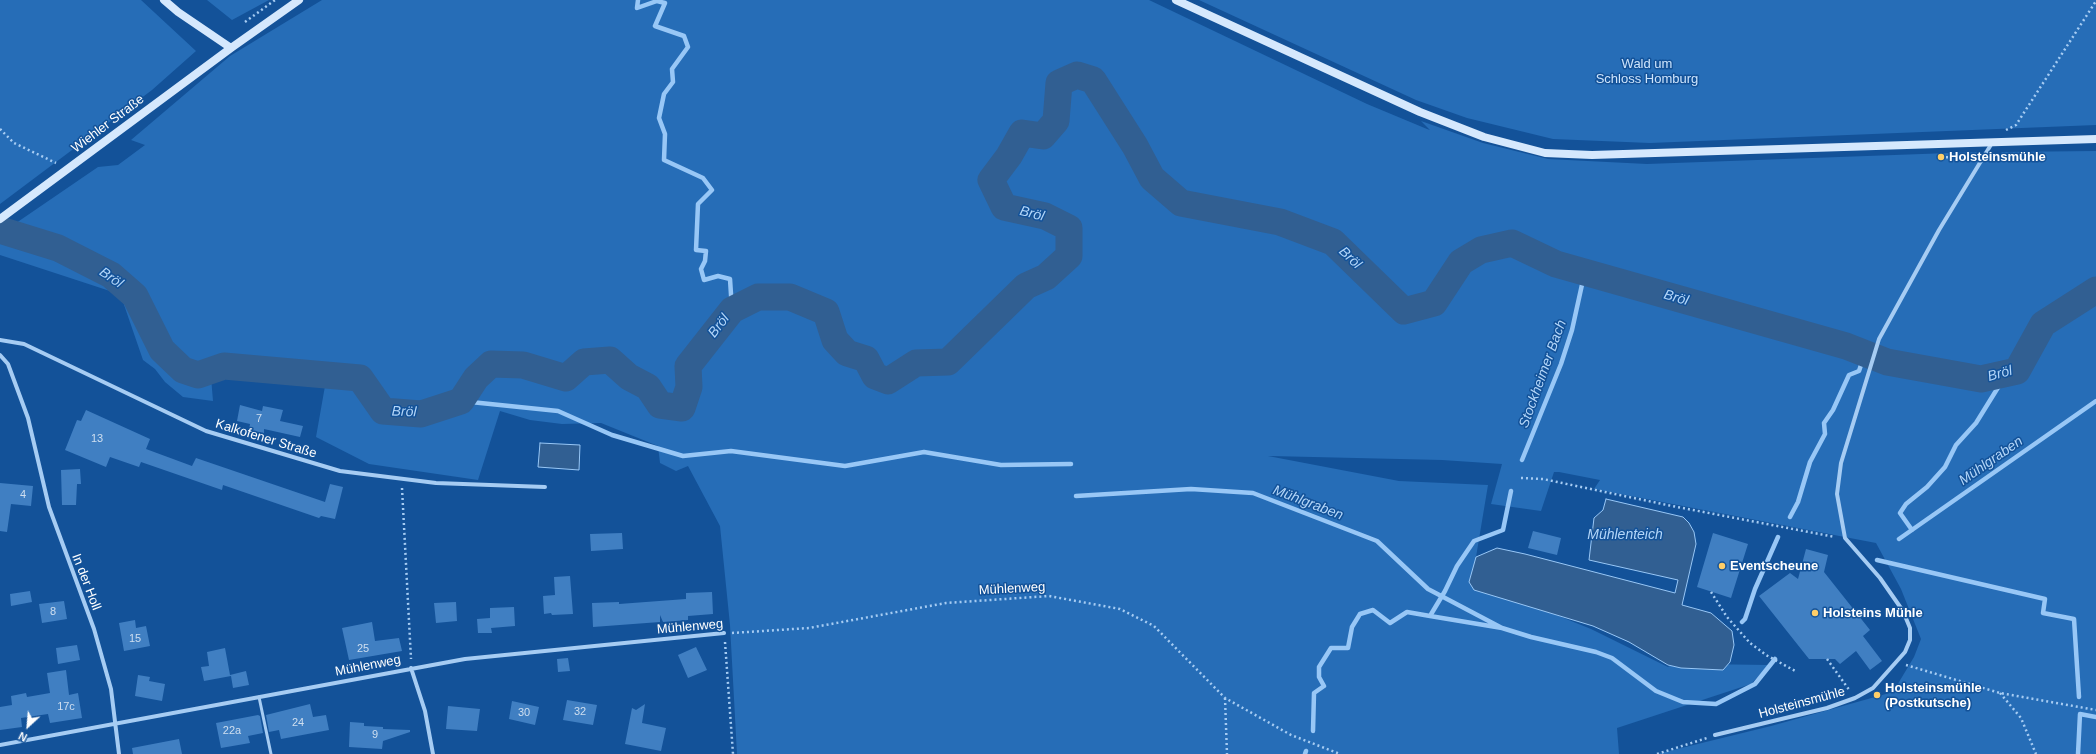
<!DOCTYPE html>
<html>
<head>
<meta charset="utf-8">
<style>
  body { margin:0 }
  #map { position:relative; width:2096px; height:754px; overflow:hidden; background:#135299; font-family:Arial,sans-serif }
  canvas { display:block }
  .north { position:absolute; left:8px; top:706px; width:40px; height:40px; -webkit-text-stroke:3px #135299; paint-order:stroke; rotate:206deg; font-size:11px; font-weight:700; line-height:16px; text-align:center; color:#fff }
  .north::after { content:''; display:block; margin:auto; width:14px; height:18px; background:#fff; clip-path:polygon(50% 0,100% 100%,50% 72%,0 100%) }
</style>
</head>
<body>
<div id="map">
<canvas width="2096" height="754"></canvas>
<div class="north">N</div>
</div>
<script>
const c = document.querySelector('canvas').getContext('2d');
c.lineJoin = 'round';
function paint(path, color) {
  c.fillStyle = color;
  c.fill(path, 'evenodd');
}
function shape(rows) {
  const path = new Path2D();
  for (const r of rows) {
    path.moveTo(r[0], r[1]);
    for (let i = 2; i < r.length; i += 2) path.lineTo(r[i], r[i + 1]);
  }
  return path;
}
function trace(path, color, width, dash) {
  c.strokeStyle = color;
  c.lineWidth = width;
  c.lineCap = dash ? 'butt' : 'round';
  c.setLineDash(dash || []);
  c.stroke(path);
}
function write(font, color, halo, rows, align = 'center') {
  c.font = font + ' Arial,sans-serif';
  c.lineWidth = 3;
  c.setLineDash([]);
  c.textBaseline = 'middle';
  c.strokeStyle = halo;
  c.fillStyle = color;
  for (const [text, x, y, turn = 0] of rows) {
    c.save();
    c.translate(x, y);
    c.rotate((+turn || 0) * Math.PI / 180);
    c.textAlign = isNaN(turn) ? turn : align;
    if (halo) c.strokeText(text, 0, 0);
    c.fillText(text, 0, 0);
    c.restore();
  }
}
const green = shape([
  [0,0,141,0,196,51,152,90,0,204],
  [207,0,269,0,232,20],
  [322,0,1149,0,1367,104,1427,129,1430,130,1421,121,1483,143,1548,159,1647,164,1977,152,1974,156,1999,156,2002,152,2096,151,2096,754,1657,754,1771,726,1893,692,1914,657,1921,639,1901,589,1876,543,1594,489,1600,480,1559,472,1554,472,1541,511,1491,504,1502,464,1442,460,1270,456,1268,456,1399,481,1488,485,1472,581,1591,629,1668,667,1679,661,1698,664,1769,665,1751,684,1617,728,1619,754,737,754,730,625,720,526,688,466,676,471,660,463,658,446,601,423,562,424,530,420,500,411,478,480,369,464,316,437,325,386,276,375,211,377,213,401,183,397,165,382,155,369,143,360,122,299,116,293,0,255,0,234,98,167,118,165,145,145,131,140,230,56],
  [1199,0,2096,0,2096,125,1650,143,1553,139,1467,118,1416,100]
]);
const water = shape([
  [540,443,580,445,579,470,538,467,540,443],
  [1606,499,1683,517,1689,523,1694,532,1696,544,1682,605,1711,613,1732,631,1734,645,1730,662,1723,670,1681,668,1668,665,1629,642,1593,626,1474,590,1469,582,1476,557,1497,548,1525,554,1675,593,1678,580,1589,560,1594,518,1603,510,1606,499]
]);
const stream = shape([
  [638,0,637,8,657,1,665,3,655,26,684,36,688,47,672,69,673,82,664,94,659,118,665,134,664,160,703,178,712,190,698,204,696,250,706,251,705,261,701,269,704,280,718,276,730,279,732,310],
  [461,401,558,411,612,435,683,456,731,451,845,466,924,452,1001,465,1071,464],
  [1522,460,1561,364,1572,330,1585,271],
  [1076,496,1191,489,1253,493,1377,541,1428,589,1502,628],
  [1790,517,1798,502,1810,462,1825,434,1824,423,1833,410,1849,375,1859,371,1865,353],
  [1912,530,1900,513,1906,504,1927,487,1945,467,1956,445,1976,423,2007,373],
  [1899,539,2096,401],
  [1877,560,2045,599,2043,613,2074,619,2079,697],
  [1430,616,1502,628,1531,637,1596,652,1612,658,1656,691,1683,702,1716,704,1755,684,1775,659],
  [1742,622,1745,619,1755,589,1778,537],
  [1313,731,1314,693,1324,686,1319,677,1319,667,1331,648,1348,648,1352,627,1360,614,1373,610,1390,623,1407,612,1430,616,1445,591,1457,566,1474,541,1503,530,1511,491],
  [1305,754,1306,751],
  [2078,754,2080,714,2096,717]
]);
const river = shape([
  [0,230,58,248,111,275,135,296,162,350,183,370,198,375,224,366,360,378,383,411,421,414,461,401,476,378,491,364,523,365,566,378,584,362,610,360,629,377,648,387,660,405,682,408,689,387,688,366,732,310,758,297,790,297,826,312,835,340,847,353,866,359,875,376,888,381,916,363,948,362,1026,286,1046,277,1069,256,1069,228,1045,216,1004,207,991,180,1009,156,1022,133,1043,136,1056,121,1059,83,1077,75,1093,80,1135,146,1152,178,1181,203,1280,222,1333,242,1404,311,1434,303,1461,262,1481,250,1512,243,1556,264,1846,346,1887,362,1981,379,2017,371,2043,324,2096,290]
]);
const building = shape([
  [240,405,262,411,263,406,283,410,280,421,303,426,300,437,264,429,264,433,249,430,250,424,237,421],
  [86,410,150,439,146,449,192,466,196,458,325,502,330,484,343,487,335,519,321,516,319,518,223,485,222,490,141,462,139,467,110,457,106,467,65,450,77,420,81,421],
  [80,469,81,484,77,484,76,505,62,505,61,470],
  [0,483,33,486,31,506,11,504,7,532,0,531],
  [1533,531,1561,538,1557,555,1528,548],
  [622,533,623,549,591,551,590,534],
  [1713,533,1748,544,1731,598,1697,587],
  [1806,549,1828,555,1824,572,1870,630,1863,636,1882,661,1870,670,1856,651,1840,664,1835,659,1809,659,1759,596,1790,573,1798,579],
  [570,576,573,614,552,615,551,613,544,614,543,596,555,595,554,577],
  [30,591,32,602,11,606,10,594],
  [712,592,713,614,688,616,688,620,663,622,660,615,660,622,593,627,592,603,619,602,619,604,686,599,686,593],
  [64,601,67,619,42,623,39,604],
  [456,602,457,621,436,623,434,603],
  [514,607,515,626,491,628,492,633,478,633,477,619,490,618,490,608],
  [135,620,136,628,146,626,150,646,124,651,119,623],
  [372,622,375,641,399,638,402,651,349,660,342,628],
  [77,645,80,660,58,664,56,648],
  [696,647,707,670,688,678,678,655],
  [225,648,230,675,246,671,249,685,233,688,231,676,204,681,201,667,209,666,207,652],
  [568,658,570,671,558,672,557,659],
  [66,670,69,695,78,693,82,718,50,723,48,714,21,718,22,727,0,730,0,707,12,705,11,696,26,693,27,697,50,693,47,673],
  [138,675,150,677,149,681,165,684,162,701,135,696],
  [567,700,597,705,593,725,563,720],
  [512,701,539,707,535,725,509,719],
  [310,704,313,717,326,715,329,730,281,739,279,730,269,732,266,715],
  [645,704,642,723,666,728,661,751,625,744,632,708,636,710],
  [448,706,480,709,477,731,446,729],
  [258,715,260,716,263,733,248,736,250,743,221,748,216,723],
  [350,722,364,723,364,726,383,727,383,729,410,730,410,732,383,741,382,749,349,747],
  [179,739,182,754,133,754,132,748]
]);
const path = shape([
  [245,22,275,0],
  [0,129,14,143,56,163],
  [2006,130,2016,125,2096,1],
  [1941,157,1972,158],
  [1521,478,1543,479,1672,506,1835,537],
  [402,488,411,659],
  [1711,592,1727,617,1750,643,1766,655,1797,672],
  [732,633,809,628,946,603,1049,596,1120,609,1154,626,1225,698,1291,735,1340,754],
  [725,642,733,754],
  [1827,659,1850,691],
  [1906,665,2000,693,2096,710],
  [2000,693,2021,718,2036,754],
  [1225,698,1227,754],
  [1657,754,1707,738]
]);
const service = shape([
  [259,697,271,754]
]);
const minor = shape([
  [0,340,24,344,206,431,340,471,436,483,545,487],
  [0,355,8,364,28,418,49,507,94,629,111,689,119,754],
  [411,668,425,711,433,754],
  [1715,735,1827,708,1855,698,1873,688,1905,652,1910,640,1910,628,1903,611,1880,578,1845,538,1837,494,1841,463,1879,339,1939,230,1992,143],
  [0,745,465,659,724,633]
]);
const secondary = shape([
  [164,0,178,12,231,48],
  [1176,0,1420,112,1484,137,1545,153,1592,155,2096,139],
  [0,219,231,48,299,0]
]);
const markers = [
  [1941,157,4,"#ffce68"],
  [1722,566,4,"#ffce68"],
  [1815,613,4,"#ffce68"],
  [1877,695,4,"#ffce68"]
];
const numberNames = [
  ["7",259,419],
  ["13",97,439],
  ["4",23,495],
  ["8",53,612],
  ["15",135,639],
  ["25",363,649],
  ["17c",66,707],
  ["32",580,712],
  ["30",524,713],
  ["24",298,723],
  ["22a",232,731],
  ["9",375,735]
];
const parkNames = [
  ["Wald um",1647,64],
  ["Schloss Homburg",1647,79]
];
const streetNames = [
  ["Wiehler Straße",108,124,-37],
  ["Kalkofener Straße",266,439,17],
  ["In der Holl",86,582,69],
  ["Mühlenweg",1012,589,-3],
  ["Mühlenweg",690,627,-5],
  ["Mühlenweg",368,666,-11],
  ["Holsteinsmühle",1802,703,-15]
];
const poiNames = [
  ["Holsteinsmühle",1949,157],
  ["Eventscheune",1730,566],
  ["Holsteins Mühle",1823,613],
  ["Holsteinsmühle",1885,688],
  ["(Postkutsche)",1885,703]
];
const waterNames = [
  ["Bröl",1032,214,14],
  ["Bröl",1350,258,44],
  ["Bröl",111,278,35],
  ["Bröl",1676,298,16],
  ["Bröl",719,326,-52],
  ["Stockheimer Bach",1543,374,-70],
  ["Bröl",2000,374,-15],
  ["Bröl",404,412,2],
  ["Mühlgraben",1991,461,-35],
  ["Mühlgraben",1308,503,21],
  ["Mühlenteich",1625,535]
];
paint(green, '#266db7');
paint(water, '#315f92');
trace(water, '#98c7f6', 1);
trace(stream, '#98c7f6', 4.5);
trace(river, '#315f92', 27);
paint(building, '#407fc2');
trace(path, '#a6ccf3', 2.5, [2, 3]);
trace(service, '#a6ccf3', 3);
trace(minor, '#a6ccf3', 4);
trace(secondary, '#d5e8fd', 8);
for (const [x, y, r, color] of markers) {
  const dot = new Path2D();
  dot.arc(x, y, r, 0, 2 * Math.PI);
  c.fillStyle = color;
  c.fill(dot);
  trace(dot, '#135299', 1.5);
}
write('11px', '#cfdff0', null, numberNames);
write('13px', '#cee5fd', '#135299', parkNames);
write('13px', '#fff', '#135299', streetNames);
write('bold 13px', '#fff', '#135299', poiNames, 'left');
write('italic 14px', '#b3d6f9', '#135299', waterNames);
</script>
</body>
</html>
